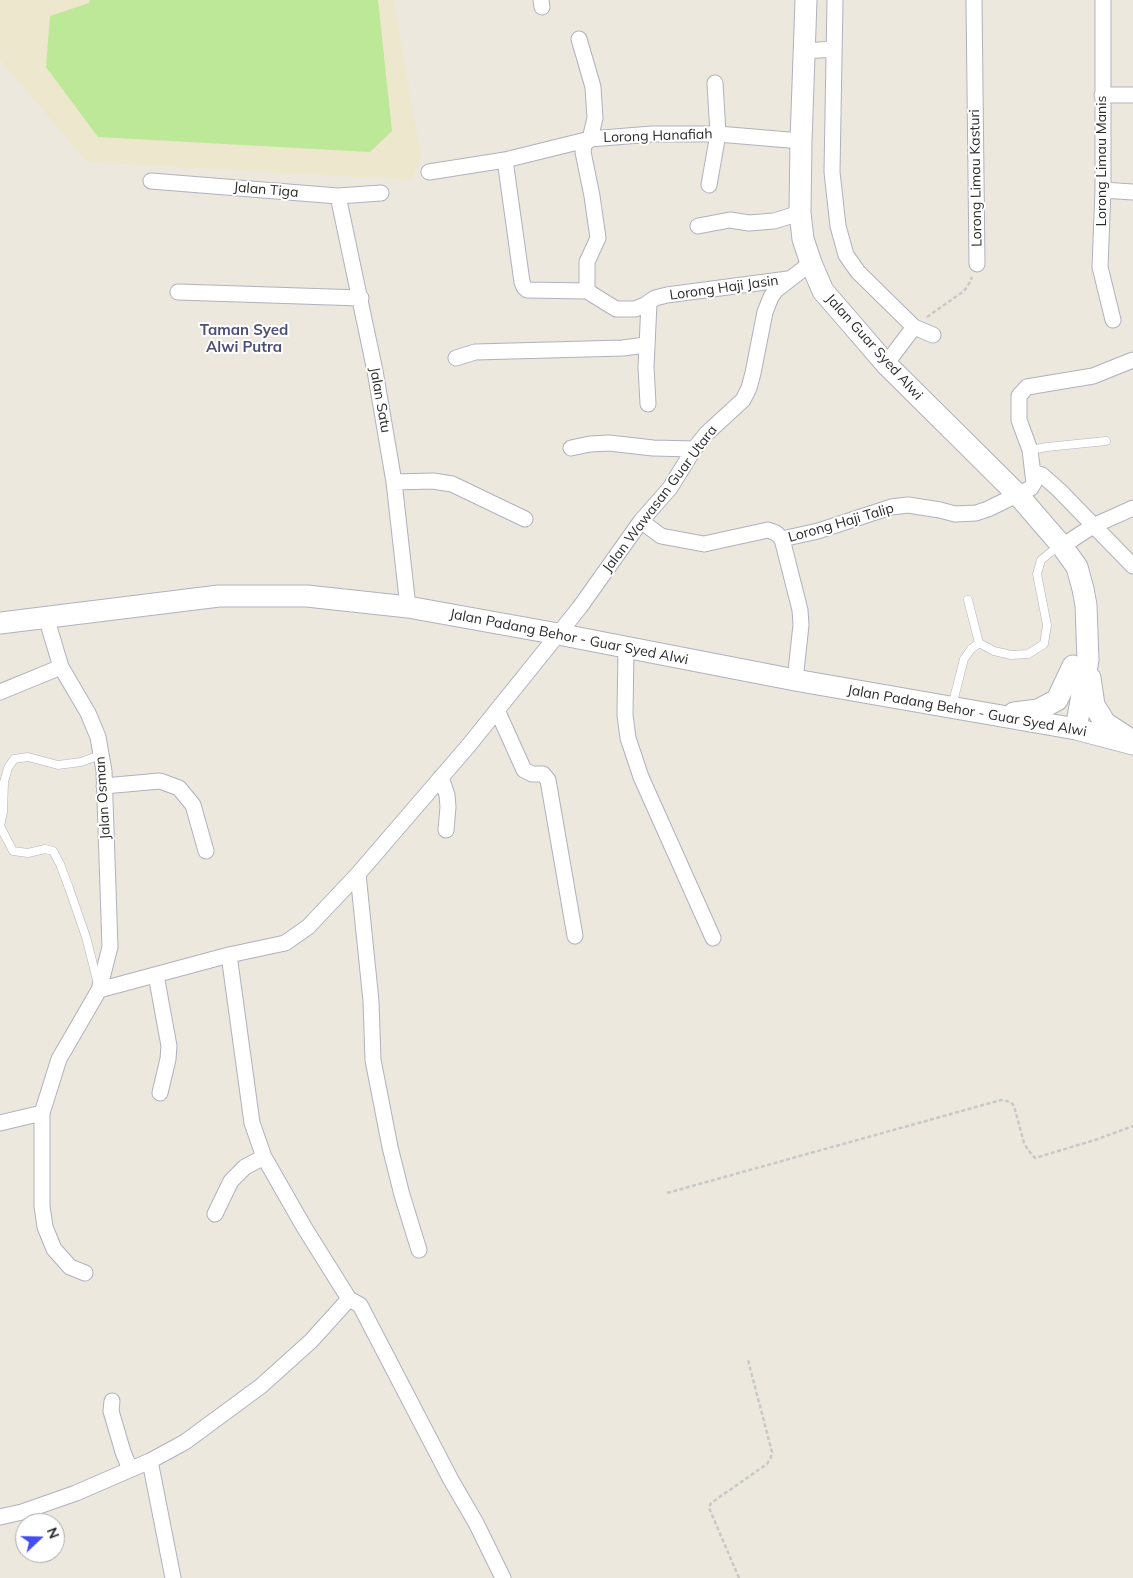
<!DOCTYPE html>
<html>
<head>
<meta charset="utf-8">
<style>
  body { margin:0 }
  #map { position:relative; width:1133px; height:1578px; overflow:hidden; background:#ece8dd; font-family:Mulish,sans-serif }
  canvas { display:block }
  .north { position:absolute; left:15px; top:1513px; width:50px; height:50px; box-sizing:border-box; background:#fff; border:1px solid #aaa; border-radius:50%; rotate:69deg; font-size:14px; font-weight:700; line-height:20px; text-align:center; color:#2b2b2b }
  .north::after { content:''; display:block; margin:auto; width:18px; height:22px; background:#424df5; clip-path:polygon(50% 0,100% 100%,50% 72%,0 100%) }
</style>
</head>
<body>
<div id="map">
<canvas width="1133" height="1578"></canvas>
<div class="north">N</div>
</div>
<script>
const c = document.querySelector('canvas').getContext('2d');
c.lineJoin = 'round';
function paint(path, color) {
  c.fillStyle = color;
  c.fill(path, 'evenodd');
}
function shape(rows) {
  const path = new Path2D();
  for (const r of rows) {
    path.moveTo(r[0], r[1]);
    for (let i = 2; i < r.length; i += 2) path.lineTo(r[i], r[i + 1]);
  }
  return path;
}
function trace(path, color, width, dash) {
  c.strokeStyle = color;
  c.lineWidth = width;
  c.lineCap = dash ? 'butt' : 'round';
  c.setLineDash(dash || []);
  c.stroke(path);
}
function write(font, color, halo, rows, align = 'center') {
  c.font = font + ' Mulish,sans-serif';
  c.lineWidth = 4;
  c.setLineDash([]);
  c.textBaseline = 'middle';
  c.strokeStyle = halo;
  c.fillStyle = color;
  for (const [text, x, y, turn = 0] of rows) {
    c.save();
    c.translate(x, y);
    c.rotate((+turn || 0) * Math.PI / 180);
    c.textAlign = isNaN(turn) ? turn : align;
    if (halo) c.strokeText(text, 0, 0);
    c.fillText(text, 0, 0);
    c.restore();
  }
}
const education = shape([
  [0,0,394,0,421,157,412,180,87,162,0,60]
]);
const pitch = shape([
  [90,0,378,0,392,131,370,152,98,137,46,67,50,16,89,3]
]);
const path = shape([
  [927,317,964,291,970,282,972,277],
  [667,1193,1001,1100,1011,1102,1014,1106,1024,1143,1028,1150,1035,1158,1095,1140,1133,1126],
  [739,1578,709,1508,711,1503,767,1464,771,1457,772,1452,748,1360]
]);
const lane = shape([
  [1030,450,1047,447,1106,441],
  [968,600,979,643,994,651,1011,655,1028,654,1044,644,1047,625,1037,574,1041,560,1051,552,1060,547],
  [952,706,964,659,971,649,979,643],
  [0,826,13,851,28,853,45,849,53,851,60,864,69,888,86,937,97,980],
  [0,826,3,812,4,782,8,768,14,759,28,757,58,765,81,762,100,755]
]);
const street = shape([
  [541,0,542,7],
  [835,0,832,172,838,226,846,255,858,272,914,327,933,335],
  [974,0,977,264],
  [1103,0,1103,190,1100,267,1113,320],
  [579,39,593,87,595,118,590,139,584,145,583,152,592,196,598,238,587,262,587,291],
  [804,51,834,49],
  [1102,95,1133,95],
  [505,160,522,282,524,287,527,290,587,291,616,309,635,309,645,305,655,298,667,295,788,279],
  [429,172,505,160,590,139,652,134,718,134,801,141],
  [151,181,338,196,381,193],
  [709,185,718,134,715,83],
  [1103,190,1133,192],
  [338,196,375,371,394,482,408,607],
  [698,226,730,220,749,223,774,221,800,213],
  [178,292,361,298],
  [456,358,475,352,623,348,646,345],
  [886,364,914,327],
  [648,404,646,367,649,303],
  [571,448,590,444,609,443,653,448,694,449],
  [1033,472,1042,475,1059,490,1133,566],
  [394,482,433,481,452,484,525,519],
  [641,521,661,536,704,544,768,530,776,533,782,539,818,531,891,507,908,505,940,510,955,514,976,513,988,509,1031,488,1034,483,1030,450,1019,420,1019,396,1027,387,1093,376,1133,360],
  [782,539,800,610,801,625,795,680],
  [1062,546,1093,526,1133,508],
  [46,617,61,667,88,713,98,737,104,771,110,947,99,990,59,1059,42,1113,42,1206,45,1227,54,1249,70,1267,85,1273],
  [626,647,625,715,628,738,641,777,713,938],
  [0,692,61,667],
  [497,710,524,770,532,774,543,774,548,780,575,936],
  [441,777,447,795,448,807,446,830],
  [104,786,160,781,179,788,193,805,206,851],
  [358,874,371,1001,373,1060,390,1147,402,1195,419,1250],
  [229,955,252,1123,264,1157,304,1227,349,1299,360,1305,451,1480,476,1523,503,1578],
  [156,975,169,1046,168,1059,160,1093],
  [99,990,229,955,285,943,308,927,358,874,469,745,580,607,641,521,670,488,694,449,707,433,743,400,749,388,753,373,765,312,771,297,776,290,811,263],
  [0,1123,42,1113],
  [215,1214,231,1181,245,1167,264,1157],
  [112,1401,111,1411,123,1452,127,1462,133,1468],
  [150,1461,173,1578],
  [0,1517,22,1512,76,1493,150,1461,185,1442,261,1386,311,1341,349,1299]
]);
const secondary = shape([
  [806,0,801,141,800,213,803,239,811,263,823,291,849,321,886,364,1018,495,1062,546,1077,567,1083,589,1086,605,1088,660,1076,729],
  [0,623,219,596,307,596,408,607,558,634,795,680,1076,729,1133,744],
  [1090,678,1094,705,1105,723,1125,736],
  [1014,713,1038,710,1057,700,1073,666]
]);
const streetNames = [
  ["Lorong Hanafiah",658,136,-2],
  ["Lorong Limau Manis",1102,161,-90],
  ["Lorong Limau Kasturi",976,178,-91],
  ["Jalan Tiga",266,190,5],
  ["Lorong Haji Jasin",724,288,-8],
  ["Jalan Guar Syed Alwi",874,347,48],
  ["Jalan Satu",380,400,80],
  ["Jalan Wawasan Guar Utara",660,499,-53],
  ["Lorong Haji Talip",841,523,-16],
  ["Jalan Padang Behor - Guar Syed Alwi",569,637,11],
  ["Jalan Padang Behor - Guar Syed Alwi",967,711,10],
  ["Jalan Osman",103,798,-94]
];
const neighbourhoodNames = [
  ["Taman Syed",244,330],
  ["Alwi Putra",244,347]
];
paint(education, '#ede7cd');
paint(pitch, '#bce897');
trace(lane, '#b1b1be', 9);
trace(street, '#b1b1be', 17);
trace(secondary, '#b1b1be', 23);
trace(path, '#c8c8c8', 2.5, [4, 2.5]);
trace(lane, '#fff', 8);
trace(street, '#fff', 15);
trace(secondary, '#fff', 21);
write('14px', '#2b2b2b', '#fff', streetNames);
write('bold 15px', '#4c4f7a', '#fff', neighbourhoodNames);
</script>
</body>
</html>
